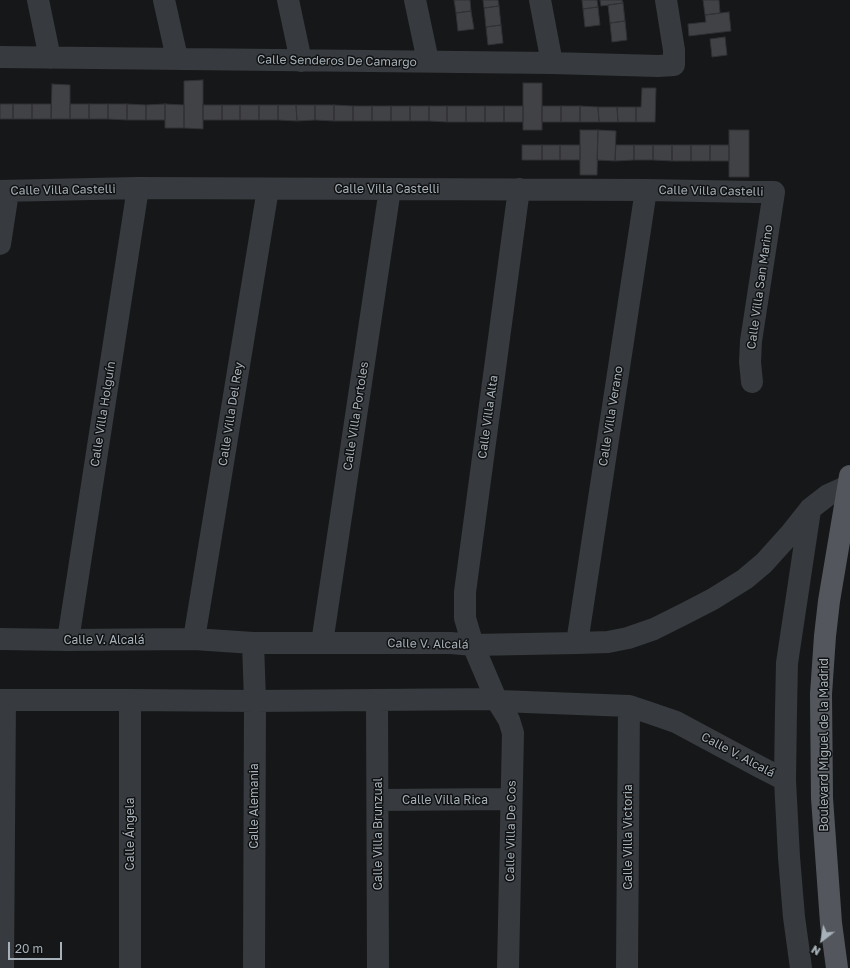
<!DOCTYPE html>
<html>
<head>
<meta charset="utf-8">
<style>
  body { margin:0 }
  #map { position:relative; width:850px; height:968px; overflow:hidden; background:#161718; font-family:"Golos Text",sans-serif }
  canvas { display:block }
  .north { position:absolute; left:802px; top:920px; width:40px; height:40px; -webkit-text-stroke:3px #111213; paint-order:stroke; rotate:211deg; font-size:11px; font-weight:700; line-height:16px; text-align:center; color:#a7b1b9 }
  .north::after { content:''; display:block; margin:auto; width:14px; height:18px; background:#a7b1b9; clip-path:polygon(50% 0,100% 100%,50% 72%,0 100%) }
  .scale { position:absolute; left:8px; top:942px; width:54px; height:18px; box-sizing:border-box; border:2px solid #a7b1b9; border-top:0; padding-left:5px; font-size:12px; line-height:14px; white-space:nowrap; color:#a7b1b9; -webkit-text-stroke:3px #111213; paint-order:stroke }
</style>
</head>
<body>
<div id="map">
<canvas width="850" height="968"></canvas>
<div class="north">N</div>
<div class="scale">20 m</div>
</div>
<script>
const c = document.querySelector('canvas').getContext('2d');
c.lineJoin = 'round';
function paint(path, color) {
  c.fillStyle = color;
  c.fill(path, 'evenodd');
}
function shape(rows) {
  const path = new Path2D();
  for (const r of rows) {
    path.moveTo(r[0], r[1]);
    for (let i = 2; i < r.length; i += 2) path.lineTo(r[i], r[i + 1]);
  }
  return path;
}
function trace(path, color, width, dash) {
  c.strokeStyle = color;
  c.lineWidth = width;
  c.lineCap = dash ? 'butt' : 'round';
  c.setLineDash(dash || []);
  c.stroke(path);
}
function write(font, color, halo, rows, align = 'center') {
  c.font = font + ' "Golos Text",sans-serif';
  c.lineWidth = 3;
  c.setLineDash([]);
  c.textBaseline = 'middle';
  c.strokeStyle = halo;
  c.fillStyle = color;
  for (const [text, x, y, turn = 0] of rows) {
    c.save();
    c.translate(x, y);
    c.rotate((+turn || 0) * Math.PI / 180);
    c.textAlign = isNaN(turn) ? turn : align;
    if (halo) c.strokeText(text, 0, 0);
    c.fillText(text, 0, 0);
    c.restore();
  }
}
const building = shape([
  [454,0,470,0,471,11,456,13,454,0],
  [483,0,498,0,499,6,484,8,483,0],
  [582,0,597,0,598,7,583,9,582,0],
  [600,0,622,0,623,3,601,6,600,0],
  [703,0,719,0,720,13,705,15,703,0],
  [623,3,625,21,610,23,608,5,623,3],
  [499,6,501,25,486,27,484,8,499,6],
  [598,7,600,25,585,27,583,9,598,7],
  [471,11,474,29,458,31,456,13,471,11],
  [729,12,731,31,689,36,688,24,706,22,705,15,729,12],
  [625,21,627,40,612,42,610,23,625,21],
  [501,25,503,43,488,45,486,27,501,25],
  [725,37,727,55,712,57,710,39,725,37],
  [203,80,203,129,184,128,184,81,203,80],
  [523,83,542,83,542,130,523,130,523,83],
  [52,84,70,85,70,119,51,119,52,84],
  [642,88,656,88,655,122,636,122,636,107,641,107,642,88],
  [0,104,13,104,13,119,0,119,0,104],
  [13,104,32,104,32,119,13,119,13,104],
  [32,104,51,104,51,119,32,119,32,104],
  [70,104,89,104,89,119,70,119,70,104],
  [89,104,108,104,108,119,89,119,89,104],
  [108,104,127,104,127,120,108,119,108,104],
  [127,104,146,105,146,120,127,120,127,104],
  [165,104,184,105,184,128,165,128,165,104],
  [165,104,165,120,146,120,146,105,165,104],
  [203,105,222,105,222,120,203,120,203,105],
  [222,105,240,105,240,120,222,120,222,105],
  [240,105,259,105,259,120,240,120,240,105],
  [259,105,278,105,278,120,259,120,259,105],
  [278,105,296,105,297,121,278,120,278,105],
  [296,105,315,105,315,120,297,121,296,105],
  [315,105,334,105,334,121,315,120,315,105],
  [334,105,353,106,353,121,334,121,334,105],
  [353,106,372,106,372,121,353,121,353,106],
  [372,106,391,106,391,121,372,121,372,106],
  [391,106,410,106,410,121,391,121,391,106],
  [410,106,429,106,429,121,410,121,410,106],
  [429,106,447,106,447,122,429,121,429,106],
  [447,106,466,106,466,122,447,122,447,106],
  [466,106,485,106,485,122,466,122,466,106],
  [485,106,504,106,504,122,485,122,485,106],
  [504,106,523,106,523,122,504,122,504,106],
  [542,106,561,106,561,122,542,122,542,106],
  [561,106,580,106,580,122,561,122,561,106],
  [580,106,598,107,599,122,580,122,580,106],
  [598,107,617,107,618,122,599,122,598,107],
  [617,107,636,107,636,122,618,122,617,107],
  [580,130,598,130,597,175,580,175,580,130],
  [598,130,616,131,615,161,597,160,598,130],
  [729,130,749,130,749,177,729,177,729,130],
  [522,145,542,145,542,160,522,160,522,145],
  [542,145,560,145,560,160,542,160,542,145],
  [560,145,580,145,580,160,560,160,560,145],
  [616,145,634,145,634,160,615,161,616,145],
  [634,145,653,145,653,160,634,160,634,145],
  [653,145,672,145,672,161,653,160,653,145],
  [672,145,691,145,691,161,672,161,672,145],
  [691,145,710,145,710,161,691,161,691,145],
  [710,145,729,145,729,161,710,161,710,145]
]);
const minor = shape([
  [38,0,50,58],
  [164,0,177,58],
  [288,0,301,61],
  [415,0,428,61],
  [540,0,552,63],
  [0,57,552,63,658,66,674,65,674,50,666,0],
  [0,191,138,188,646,190,754,192,774,192,751,341,750,362,752,382],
  [0,244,8,192],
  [0,639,68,640,194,639,253,643,451,643,473,645,577,643,608,642,628,638,654,629,684,614,713,599,745,579,764,563,791,533,810,509,828,495,848,486,850,486],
  [194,639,268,189],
  [68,640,138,188],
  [253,643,255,701,254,968],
  [322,643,390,189],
  [577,643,646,190],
  [0,700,130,700,255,701,496,699,500,701,629,706,647,712,676,722,758,766,785,780],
  [130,700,130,968],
  [377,700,378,968],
  [378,800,511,799],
  [3,968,5,700],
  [508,968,513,733,509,720,496,699,473,645,465,618,465,592,519,189],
  [627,968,629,706],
  [801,968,794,917,789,857,785,780,786,710,787,663,810,510]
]);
const major = shape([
  [837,968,831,923,822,798,821,694,825,636,829,601,850,476]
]);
const streetNames = [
  ["Calle Senderos De Camargo",337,61,1],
  ["Calle Villa Castelli",387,189],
  ["Calle Villa Castelli",63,190,-1],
  ["Calle Villa Castelli",711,191,1],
  ["Calle Villa San Marino",760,287,-82],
  ["Calle Villa Holguín",103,414,-81],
  ["Calle Villa Del Rey",231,414,-81],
  ["Calle Villa Portoles",356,416,-81],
  ["Calle Villa Verano",611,416,-81],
  ["Calle Villa Alta",488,417,-82],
  ["Calle V. Alcalá",104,640],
  ["Calle V. Alcalá",428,644,1],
  ["Boulevard Miguel de la Madrid",824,745,-90],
  ["Calle V. Alcalá",738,755,28],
  ["Calle Villa Rica",445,800],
  ["Calle Alemania",254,806,-90],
  ["Calle Villa De Cos",511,831,-89],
  ["Calle Ángela",130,834,-90],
  ["Calle Villa Brunzual",378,834,-90],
  ["Calle Villa Victoria",628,837,-90]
];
paint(building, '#404246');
trace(building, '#303135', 1);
trace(minor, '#373a3e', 22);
trace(major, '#53575d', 22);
write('12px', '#a7b1b9', '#111213', streetNames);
</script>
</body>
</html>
